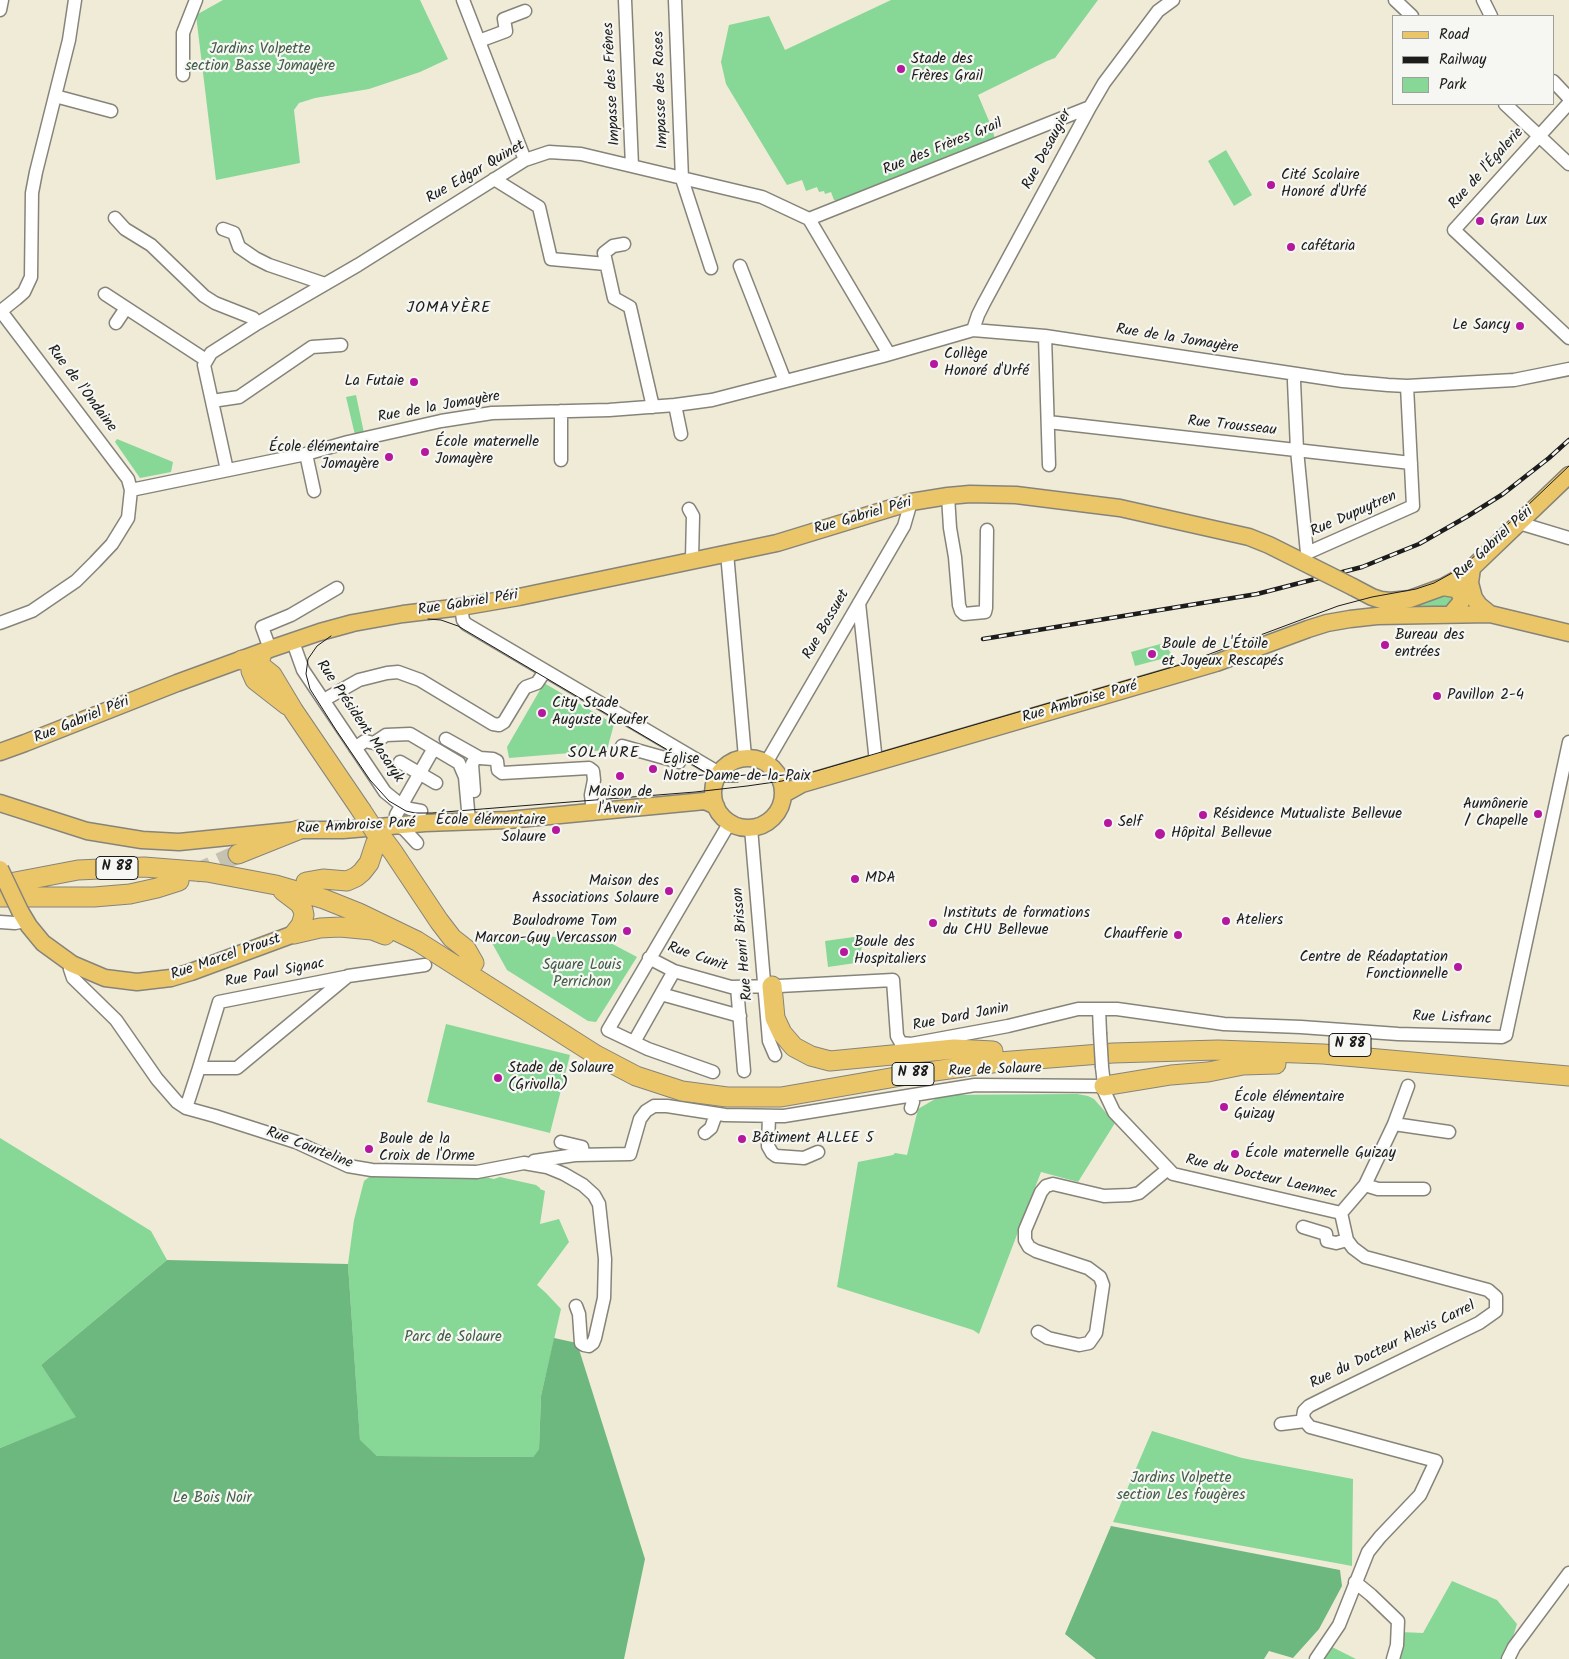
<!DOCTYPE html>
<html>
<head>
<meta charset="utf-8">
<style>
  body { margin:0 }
  #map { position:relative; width:1569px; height:1659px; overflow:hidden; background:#f0ebd7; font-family:Kalam,sans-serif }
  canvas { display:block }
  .legend { position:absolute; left:1392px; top:15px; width:162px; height:90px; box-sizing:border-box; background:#f6f6f2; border:1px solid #9f9f9c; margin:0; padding:6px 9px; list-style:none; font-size:15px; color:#1c1c1c }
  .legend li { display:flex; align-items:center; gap:10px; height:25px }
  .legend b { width:25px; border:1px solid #9f9f9c }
</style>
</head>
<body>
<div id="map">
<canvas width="1569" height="1659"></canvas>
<ul class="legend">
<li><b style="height:6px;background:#ebc669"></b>Road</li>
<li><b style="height:6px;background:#1c1c1c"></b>Railway</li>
<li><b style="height:14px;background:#87d796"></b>Park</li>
</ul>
</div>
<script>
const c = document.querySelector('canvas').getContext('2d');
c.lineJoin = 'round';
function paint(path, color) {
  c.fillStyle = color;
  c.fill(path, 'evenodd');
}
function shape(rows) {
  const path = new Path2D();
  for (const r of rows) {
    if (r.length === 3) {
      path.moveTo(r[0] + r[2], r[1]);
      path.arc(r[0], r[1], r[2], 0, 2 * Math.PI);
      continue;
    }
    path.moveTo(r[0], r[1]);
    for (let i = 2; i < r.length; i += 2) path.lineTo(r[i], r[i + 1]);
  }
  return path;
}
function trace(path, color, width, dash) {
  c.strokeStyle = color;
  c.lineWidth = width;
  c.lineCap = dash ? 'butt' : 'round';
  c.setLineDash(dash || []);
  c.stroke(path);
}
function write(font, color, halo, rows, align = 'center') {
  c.font = font + ' Kalam,sans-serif';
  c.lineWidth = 4.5;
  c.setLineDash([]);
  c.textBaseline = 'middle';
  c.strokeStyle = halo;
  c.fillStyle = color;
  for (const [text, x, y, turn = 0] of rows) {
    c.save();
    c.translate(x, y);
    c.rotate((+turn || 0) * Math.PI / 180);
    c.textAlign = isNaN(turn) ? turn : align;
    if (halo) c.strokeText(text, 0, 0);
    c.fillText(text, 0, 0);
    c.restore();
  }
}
const green = shape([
  [223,0,420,0,448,59,420,72,369,89,315,98,299,103,294,110,300,163,216,180,196,15],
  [891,0,1098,0,1055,58,1047,61,978,95,992,128,995,139,974,149,838,201,834,200,831,192,825,194,824,191,819,192,817,187,806,191,802,180,787,185,726,84,721,62,729,25,769,16,785,50],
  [1226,150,1252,195,1234,206,1208,161],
  [356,395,364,433,355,435,346,397],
  [117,439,173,462,171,472,140,478,115,442],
  [1447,591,1455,599,1447,606,1419,607,1382,611,1373,605],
  [1164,643,1173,656,1135,666,1131,652],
  [544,683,614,724,607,750,509,758,507,747],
  [493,933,605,940,637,957,596,1022,588,1021,507,970,492,943],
  [861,936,862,962,828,967,825,941],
  [446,1024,570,1055,550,1133,427,1102],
  [1077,1094,1088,1096,1094,1099,1115,1123,1078,1182,1041,1172,979,1334,973,1330,837,1287,858,1162,893,1155,895,1153,907,1155,918,1109,942,1095],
  [0,1138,151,1231,167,1260,41,1365,77,1417,0,1448],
  [374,1173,485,1177,494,1179,500,1177,536,1185,540,1188,540,1189,545,1191,540,1224,559,1219,569,1242,537,1285,546,1293,561,1309,541,1396,539,1449,533,1457,377,1456,360,1441,348,1264,354,1220,364,1181],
  [1152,1431,1242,1458,1353,1479,1352,1566,1113,1522],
  [1452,1581,1497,1600,1517,1624,1506,1659,1395,1659,1400,1632,1423,1633],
  [1330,1646,1356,1659,1321,1659]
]);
const forest = shape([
  [167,1260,348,1264,360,1440,377,1456,533,1457,539,1449,541,1396,554,1338,577,1343,645,1559,624,1659,0,1659,0,1448,76,1417,41,1365],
  [1111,1526,1340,1570,1342,1586,1319,1629,1293,1658,1269,1651,1264,1659,1096,1659,1065,1634]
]);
const highwayTunnel = shape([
  [194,874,238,854]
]);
const minor = shape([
  [463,0,525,160],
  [625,0,632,166],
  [675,0,682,179,711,268],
  [1395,0,1412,16],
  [1483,0,1491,16],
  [0,10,2,0],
  [479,41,506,31,504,19,525,11],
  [183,75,183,33,196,0],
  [1553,81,1569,98],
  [55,96,111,111],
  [1569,103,1454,230,1569,338],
  [1505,104,1569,164],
  [494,179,539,207,551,259,606,264],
  [115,218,125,229,151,245,204,296,215,303,253,318,258,323],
  [809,219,1090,107],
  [223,229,234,233,239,247,255,258,269,265,325,284],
  [624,244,613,246,604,253,614,298,630,307,653,407],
  [740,266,785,381],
  [105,294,206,360],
  [0,310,128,479,131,490,128,518,112,544,95,562,76,581,32,611,0,623],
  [1,311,16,299,24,292,31,277,32,193,36,172,69,40,75,0],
  [116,323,126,308],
  [973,330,978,315,984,303,1090,107,1104,83,1158,11,1173,0],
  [1045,336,1049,465],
  [1296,374,1294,381,1297,450,1307,553,1305,560],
  [212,401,239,397,312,347,341,345],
  [675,405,681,434],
  [561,411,561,460],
  [1048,422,1411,463],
  [306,454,314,491],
  [227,470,204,365,211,353,258,323,358,265,525,160,549,152,581,154,762,197,809,219,889,354],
  [131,490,306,454,348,442,441,421,492,413,609,410,675,405,712,400,883,356,973,330,1045,336,1343,381,1388,385,1407,386,1514,380,1569,369],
  [948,496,950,528,955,557,959,605,961,611,964,614,985,612,986,608,987,530],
  [689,509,693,516,692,559],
  [1519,523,1569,538],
  [727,553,745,757],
  [1307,553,1413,506,1407,386],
  [859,603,876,762],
  [461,607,463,620,466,624,714,770,716,776],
  [293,642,303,670,385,792,401,805,410,809,421,811],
  [270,649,262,627,291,615,337,588],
  [329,697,359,680,387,673,398,672,420,680,493,724,499,725,504,722,524,689,526,687,537,683,545,671],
  [446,739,480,758,493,759,497,761,498,770,502,773,589,768,593,771,594,780,591,795,593,811],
  [622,746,679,762,684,753],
  [355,748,365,741,374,743,386,735,410,734,459,763,465,777,469,821],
  [400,762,436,783],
  [766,763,904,526,911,502],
  [474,791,472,764,476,757],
  [751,828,769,1041,775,1055],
  [417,843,404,829,396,826,396,815,434,748],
  [0,922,15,923,25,921],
  [649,958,674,971,731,987,779,986,893,980,897,1036,901,1043,911,1044,1008,1026,1078,1009,1117,1009,1224,1024,1301,1027,1398,1034,1502,1037,1506,1035,1507,1030,1569,742],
  [72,964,70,969,73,978,116,1020,157,1079,177,1102,186,1108,215,1116,296,1142,348,1166,372,1170,477,1172,524,1163,547,1167,564,1174,583,1185,594,1195,599,1204,605,1259,604,1298,595,1338,593,1343,589,1346,584,1345,581,1343,579,1314,576,1306],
  [737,987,744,1071],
  [661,994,740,1016],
  [1099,1009,1100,1033],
  [634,1042,674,971],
  [1102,1067,1105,1093,1114,1112,1173,1174,1341,1213,1365,1185,1394,1124,1408,1086],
  [199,1068,219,1002,345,977],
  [713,1072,648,1049,608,1030,730,822],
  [186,1108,199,1068,237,1068,348,976,425,965],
  [911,1108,913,1102],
  [769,1116,768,1146,772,1153,776,1156,804,1158,818,1152],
  [1394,1124,1449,1132],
  [705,1133,711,1128,716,1114],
  [561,1142,582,1147,583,1155],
  [534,1161,575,1155,630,1154,640,1119,646,1111,654,1106,667,1106,725,1115,784,1116,975,1085,1104,1086],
  [1365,1185,1378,1189,1424,1189],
  [1303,1227,1326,1234,1327,1241,1336,1243,1347,1240],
  [1038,1332,1048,1338,1061,1341,1079,1345,1089,1343,1096,1333,1103,1285,1100,1277,1088,1268,1036,1251,1029,1247,1025,1240,1025,1230,1041,1192,1046,1186,1053,1184,1104,1196,1130,1195,1139,1193,1168,1169],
  [1281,1424,1305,1421],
  [1355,1582,1371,1595,1398,1621,1397,1645,1393,1659],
  [1316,1659,1339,1625,1368,1552,1380,1537,1420,1495,1436,1461,1310,1427,1305,1421,1303,1417,1304,1411,1309,1406,1331,1395,1479,1323,1496,1311,1496,1297,1488,1290,1365,1257,1353,1248,1347,1240,1341,1213],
  [1508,1659,1514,1647,1569,1573]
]);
const major = shape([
  [1472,568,1470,583,1474,598,1479,605,1490,614],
  [1353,587,1372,597,1381,600,1390,601,1410,599,1443,587,1461,577,1472,568,1569,475],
  [1443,587,1455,589,1458,591,1461,596,1461,602,1451,614],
  [0,752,25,743,177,683,270,649,320,632,353,623,403,614,461,607,519,597,777,543,911,502,948,496,970,494,1016,495,1120,508,1249,537,1269,545,1311,566],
  [748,793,35],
  [784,794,802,784,1216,663,1308,629,1327,623,1350,619,1377,616,1490,614,1569,633],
  [0,803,87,831,142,840,179,842,298,830,343,830,425,823,508,820,705,801,716,806],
  [20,911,29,926,43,943,72,964,105,978,137,982,171,978,191,972,294,934]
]);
const highway = shape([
  [261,657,254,662,251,667,251,671,255,680,287,705],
  [242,660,248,660,257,663,272,675,293,710,361,810],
  [376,833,378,836,384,840,393,852,439,921,452,938,466,949,474,963],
  [238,854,298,830],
  [306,882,323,879,347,881,356,877,362,872,369,863,378,836],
  [0,885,78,870,144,867,207,872,276,885,324,899,359,913,417,941,596,1055,636,1076,682,1091,727,1097,781,1097,913,1074,999,1062,1113,1053,1218,1050,1323,1054,1569,1076],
  [283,891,300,904,303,910,304,915,301,925,294,934],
  [0,897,94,897,130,894,157,888,179,881],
  [294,934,320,928,340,927,372,930,385,935],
  [772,986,775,1018,782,1033,794,1047,811,1056,830,1061,954,1049,993,1051],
  [1104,1086,1171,1075,1208,1072,1243,1065,1276,1064]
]);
const tram = shape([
  [428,619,441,620,458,626,715,778,725,782,738,782],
  [331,636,317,646,308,659,306,674,310,689,336,730,370,780,389,801,406,811,415,813,432,813,695,792,747,786,782,781,1183,664,1338,606,1372,597,1416,589,1434,583,1463,567,1569,466]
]);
const rail = shape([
  [983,639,1257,594,1362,567,1419,544,1468,516,1503,494,1549,458,1569,440]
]);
const minorBridge = shape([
  [1100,1033,1102,1067]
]);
const majorBridge = shape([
  [1311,566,1353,587],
  [0,869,20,911]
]);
const highwayBridge = shape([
  [361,810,376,833]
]);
const markers = [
  [901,69,5,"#b5179e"],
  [1271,185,5,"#b5179e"],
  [1480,221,5,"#b5179e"],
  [1291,247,5,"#b5179e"],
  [1520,326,5,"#b5179e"],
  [934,364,5,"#b5179e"],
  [414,382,5,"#b5179e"],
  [425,452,5,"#b5179e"],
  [389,457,5,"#b5179e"],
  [1385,645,5,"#b5179e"],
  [1152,654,5,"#b5179e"],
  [1437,696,5,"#b5179e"],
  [542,713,5,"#b5179e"],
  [653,769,5,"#b5179e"],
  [620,776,5,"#b5179e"],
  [1538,814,5,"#b5179e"],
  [1203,815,5,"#b5179e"],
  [1108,823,5,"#b5179e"],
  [556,830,5,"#b5179e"],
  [1160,834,6,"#b5179e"],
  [855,879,5,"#b5179e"],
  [669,891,5,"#b5179e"],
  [1226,921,5,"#b5179e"],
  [933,923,5,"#b5179e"],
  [627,931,5,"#b5179e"],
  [1178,935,5,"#b5179e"],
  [844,952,5,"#b5179e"],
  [1458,967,5,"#b5179e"],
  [498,1078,5,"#b5179e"],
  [1224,1107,5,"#b5179e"],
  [742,1139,5,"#b5179e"],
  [369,1149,5,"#b5179e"],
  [1235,1154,5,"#b5179e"]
];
const shields = [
  [117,868,42],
  [1350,1045,42],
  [913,1074,42]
];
const shieldNames = [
  ["N 88",117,868],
  ["N 88",1350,1045],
  ["N 88",913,1074]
];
const parkNames = [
  ["Jardins Volpette",260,50],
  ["section Basse Jomayère",260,67],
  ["Square Louis",582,966],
  ["Perrichon",582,983],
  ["Parc de Solaure",453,1338],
  ["Jardins Volpette",1181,1479],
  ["section Les fougères",1181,1496],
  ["Le Bois Noir",212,1499]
];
const poiNames = [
  ["Stade des",911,60],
  ["Frères Grail",911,77],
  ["Cité Scolaire",1281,176],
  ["Honoré d'Urfé",1281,193],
  ["Gran Lux",1490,221],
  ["cafétaria",1301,247],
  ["Le Sancy",1510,326,"right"],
  ["Collège",944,355],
  ["Honoré d'Urfé",944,372],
  ["La Futaie",404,382,"right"],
  ["École maternelle",435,443],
  ["Jomayère",435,460],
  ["École élémentaire",379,448,"right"],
  ["Jomayère",379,465,"right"],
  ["Bureau des",1395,636],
  ["entrées",1395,653],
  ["Boule de L'Étoile",1162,645],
  ["et Joyeux Rescapés",1162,662],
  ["Pavillon 2-4",1447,696],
  ["City Stade",552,704],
  ["Auguste Keufer",552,721],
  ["Église",663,760],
  ["Notre-Dame-de-la-Paix",663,777],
  ["Maison de",620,793,"center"],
  ["l'Avenir",620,810,"center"],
  ["Aumônerie",1528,805,"right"],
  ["/ Chapelle",1528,822,"right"],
  ["Résidence Mutualiste Bellevue",1213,815],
  ["École élémentaire",546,821,"right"],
  ["Solaure",546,838,"right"],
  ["Self",1118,823],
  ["Hôpital Bellevue",1171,834],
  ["MDA",865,879],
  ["Maison des",659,882,"right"],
  ["Associations Solaure",659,899,"right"],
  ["Instituts de formations",943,914],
  ["du CHU Bellevue",943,931],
  ["Ateliers",1236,921],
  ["Boulodrome Tom",617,922,"right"],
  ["Marcon-Guy Vercasson",617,939,"right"],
  ["Chaufferie",1168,935,"right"],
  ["Boule des",854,943],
  ["Hospitaliers",854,960],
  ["Centre de Réadaptation",1448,958,"right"],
  ["Fonctionnelle",1448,975,"right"],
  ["Stade de Solaure",508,1069],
  ["(Grivolla)",508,1086],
  ["École élémentaire",1234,1098],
  ["Guizay",1234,1115],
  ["Bâtiment ALLEE 5",752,1139],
  ["Boule de la",379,1140],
  ["Croix de l'Orme",379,1157],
  ["École maternelle Guizay",1245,1154]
];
const streetNames = [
  ["Impasse des Frênes",613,84,-93],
  ["Impasse des Roses",662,90,-92],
  ["Rue des Frères Grail",943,148,-22],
  ["Rue Desaugier",1048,150,-62],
  ["Rue de l'Égalerie",1487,169,-48],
  ["Rue Edgar Quinet",476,173,-30],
  ["Rue de la Jomayère",1177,340,9],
  ["Rue de l'Ondaine",81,389,53],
  ["Rue de la Jomayère",439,408,-10],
  ["Rue Trousseau",1232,427,6],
  ["Rue Dupuytren",1354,515,-24],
  ["Rue Gabriel Péri",863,517,-16],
  ["Rue Gabriel Péri",1494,544,-42],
  ["Rue Gabriel Péri",468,604,-9],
  ["Rue Bossuet",827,625,-60],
  ["Rue Ambroise Paré",1080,703,-16],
  ["Rue Gabriel Péri",82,721,-22],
  ["Rue Président Masaryk",359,722,56],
  ["Rue Ambroise Paré",356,827,-3],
  ["Rue Henri Brisson",744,944,-95],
  ["Rue Marcel Proust",226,958,-19],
  ["Rue Cunit",697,958,19],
  ["Rue Paul Signac",275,974,-11],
  ["Rue Dard Janin",961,1018,-11],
  ["Rue Lisfranc",1452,1019,2],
  ["Rue de Solaure",995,1071,-2],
  ["Rue Courteline",309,1149,21],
  ["Rue du Docteur Laennec",1261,1178,13],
  ["Rue du Docteur Alexis Carrel",1393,1346,-26]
];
const neighbourhoodNames = [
  ["JOMAYÈRE",449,309],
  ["SOLAURE",604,754]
];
paint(green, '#87d796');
paint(forest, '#6db87f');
trace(highwayTunnel, '#c6c2b2', 19, [19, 9]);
trace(minor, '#86847a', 15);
trace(major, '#86847a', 19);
trace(highway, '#86847a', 21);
trace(minor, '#fff', 12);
trace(major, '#ebc669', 16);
trace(highway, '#ebc669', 19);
trace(tram, '#1c1c1c', 1);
trace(rail, '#1c1c1c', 4.5);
trace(rail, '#f6f6f2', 2.5, [8]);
trace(minorBridge, '#86847a', 15, []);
trace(majorBridge, '#86847a', 19, []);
trace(highwayBridge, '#86847a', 21, []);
trace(minorBridge, '#fff', 12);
trace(majorBridge, '#ebc669', 16);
trace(highwayBridge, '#ebc669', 19);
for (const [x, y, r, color] of markers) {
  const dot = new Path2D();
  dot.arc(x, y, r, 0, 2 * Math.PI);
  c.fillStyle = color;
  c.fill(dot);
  trace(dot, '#f6f6f2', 2);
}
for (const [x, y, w] of shields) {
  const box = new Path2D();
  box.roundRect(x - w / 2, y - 11.5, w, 23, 4);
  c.fillStyle = '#f6f6f2';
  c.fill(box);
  trace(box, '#1c1c1c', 1);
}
write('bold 14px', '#1c1c1c', null, shieldNames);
write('15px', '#415d47', '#f6f6f2', parkNames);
write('15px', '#1c1c1c', '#f6f6f2', poiNames, 'left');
write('15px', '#1c1c1c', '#f6f6f2', streetNames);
c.letterSpacing = '1px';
write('16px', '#1c1c1c', '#f6f6f2', neighbourhoodNames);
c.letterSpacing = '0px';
</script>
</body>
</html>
